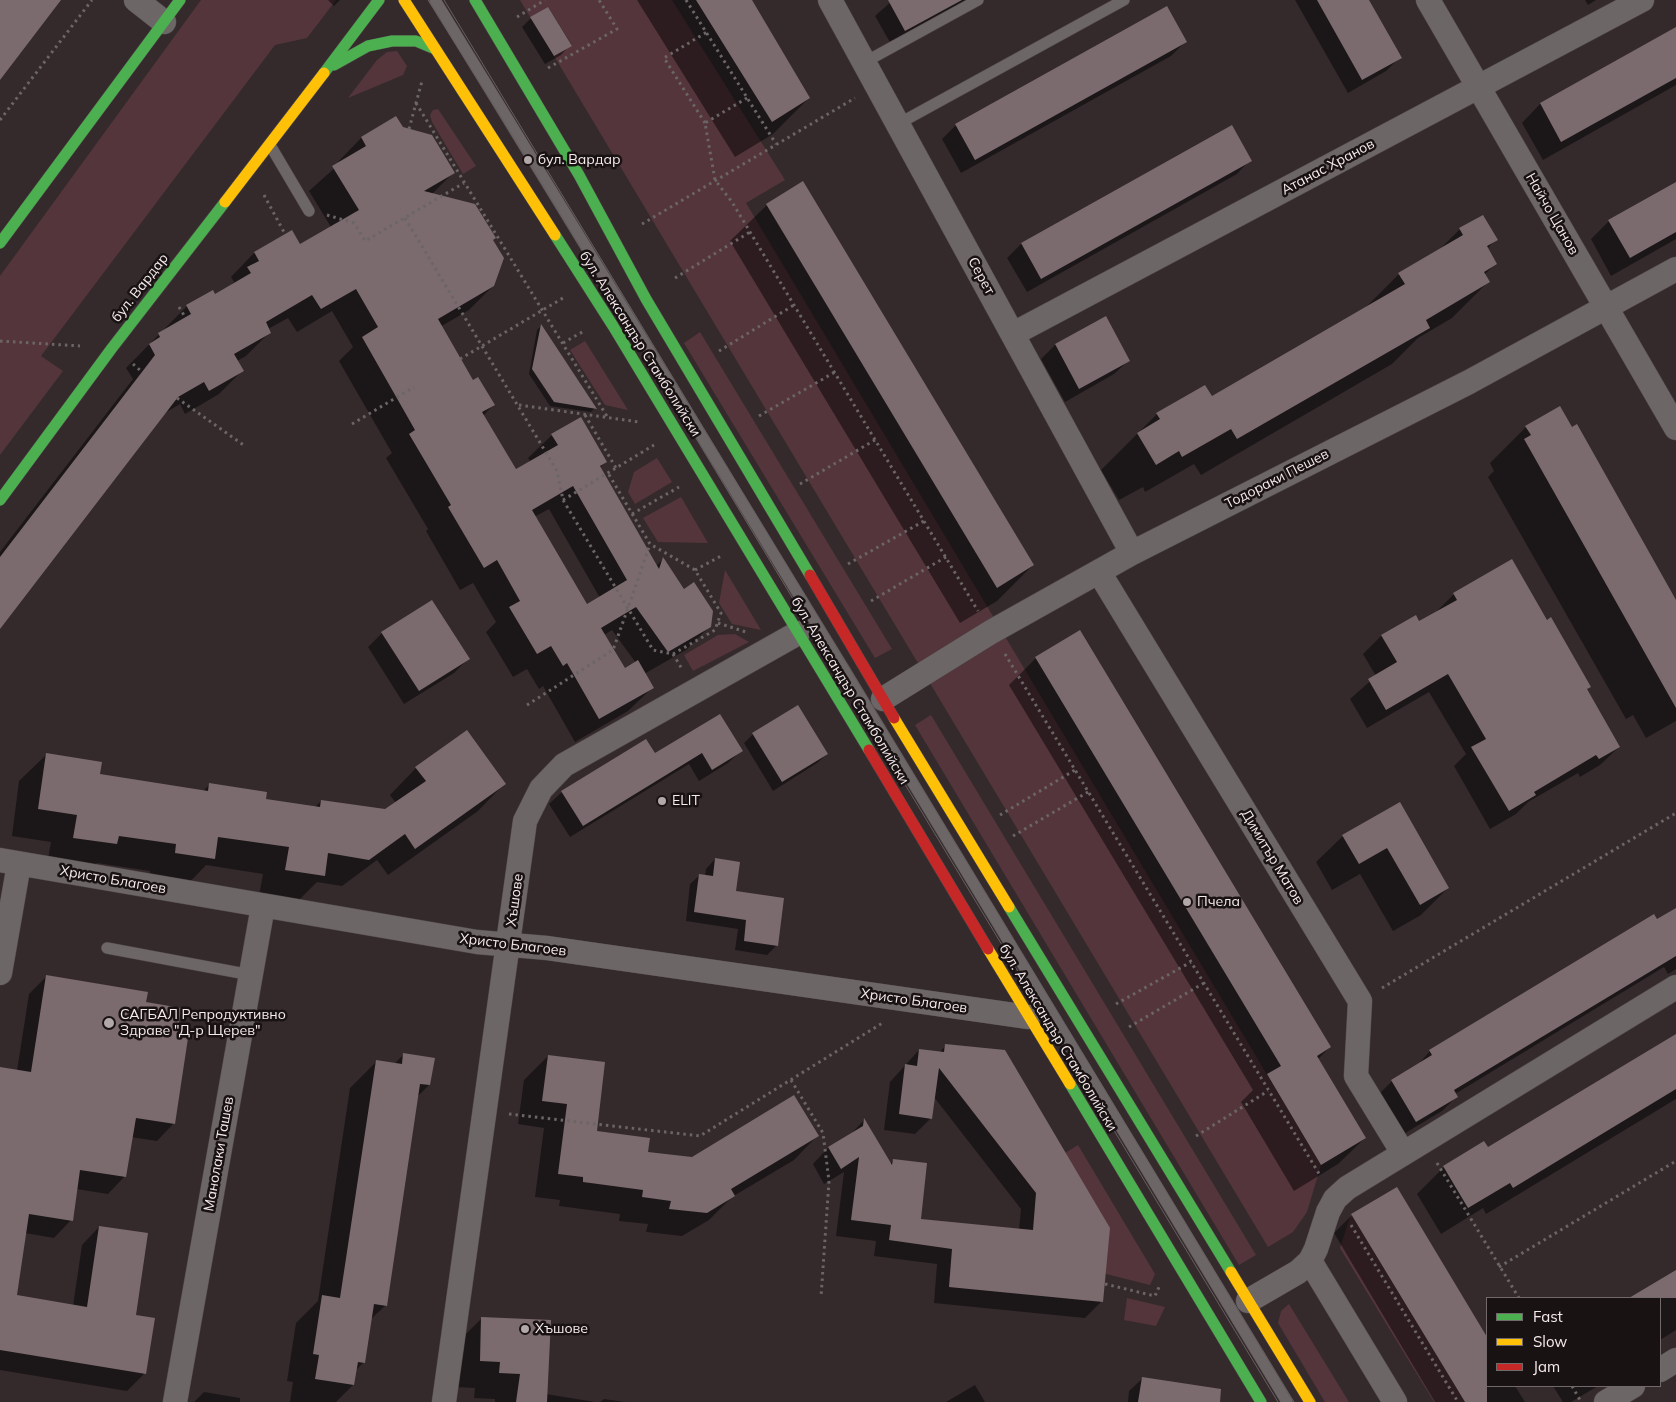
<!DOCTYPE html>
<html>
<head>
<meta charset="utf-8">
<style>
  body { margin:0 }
  #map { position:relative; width:1676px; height:1402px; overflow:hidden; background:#342a2c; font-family:Mulish,sans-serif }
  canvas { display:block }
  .legend { position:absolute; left:1486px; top:1297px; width:175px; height:90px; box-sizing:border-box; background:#191213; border:1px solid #71696a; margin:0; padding:6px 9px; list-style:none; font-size:15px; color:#f6ebed }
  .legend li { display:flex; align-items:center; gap:10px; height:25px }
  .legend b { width:25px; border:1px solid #71696a }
</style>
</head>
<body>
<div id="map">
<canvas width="1676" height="1402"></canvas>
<ul class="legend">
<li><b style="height:6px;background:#4caf50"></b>Fast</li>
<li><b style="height:6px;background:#ffc107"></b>Slow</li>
<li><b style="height:6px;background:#c62828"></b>Jam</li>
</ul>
</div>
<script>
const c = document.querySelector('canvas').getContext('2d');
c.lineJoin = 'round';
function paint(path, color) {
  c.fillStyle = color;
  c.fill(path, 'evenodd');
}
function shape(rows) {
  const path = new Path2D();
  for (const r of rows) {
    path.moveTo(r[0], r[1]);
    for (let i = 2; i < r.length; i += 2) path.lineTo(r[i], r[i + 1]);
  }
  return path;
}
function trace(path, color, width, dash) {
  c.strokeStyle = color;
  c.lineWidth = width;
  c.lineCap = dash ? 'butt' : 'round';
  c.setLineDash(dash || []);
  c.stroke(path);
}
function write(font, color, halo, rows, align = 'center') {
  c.font = font + ' Mulish,sans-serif';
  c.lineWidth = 5;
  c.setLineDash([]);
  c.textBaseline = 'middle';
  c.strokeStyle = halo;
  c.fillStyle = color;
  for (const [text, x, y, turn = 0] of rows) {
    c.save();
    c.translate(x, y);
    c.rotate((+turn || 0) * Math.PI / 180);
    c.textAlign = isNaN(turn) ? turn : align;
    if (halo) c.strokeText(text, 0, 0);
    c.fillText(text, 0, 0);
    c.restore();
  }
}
const green = shape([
  [201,0,336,0,307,38,275,45,41,356,63,371,0,455,0,276],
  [520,0,672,0,785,180,746,203,1321,1165,1307,1212,1293,1232,1268,1247,554,56,572,45,548,7,530,17],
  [397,51,407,66,403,75,348,98,377,60,387,52],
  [438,109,476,166,463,174,432,122,430,115,433,110],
  [700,332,892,649,875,658,684,343],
  [585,341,628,410,605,405,570,350],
  [657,458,672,482,635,504,628,492,634,472],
  [681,497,708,543,658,542,643,518],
  [725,570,761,630,732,624,719,603],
  [735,634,749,642,693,671,684,655,718,635],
  [931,715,1256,1255,1239,1265,915,725],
  [1078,1145,1155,1274,1150,1285,1106,1274,1065,1153],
  [1351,1214,1465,1402,1434,1402,1340,1248],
  [1127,1298,1165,1307,1156,1326,1124,1320],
  [1289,1304,1349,1402,1325,1402,1278,1323,1281,1311]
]);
const shadow = shape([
  [328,0,340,0,334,6],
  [637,0,750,0,809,98,773,134,735,157],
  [893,0,984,0,891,44,875,16],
  [1295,0,1367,0,1400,57,1386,71,1348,93],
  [1585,0,1596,0,1588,5],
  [531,18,570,45,561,55,545,64,522,27],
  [1676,29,1676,85,1543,160,1522,123,1540,104],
  [1185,42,1171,56,961,173,942,139,956,125],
  [395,117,402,128,454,172,432,194,492,240,493,286,469,310,440,327,473,381,493,405,483,416,515,471,531,462,528,458,552,435,605,462,600,468,656,566,663,559,710,626,686,650,644,674,652,688,628,711,575,742,543,686,539,689,527,669,513,677,486,632,496,622,473,583,460,590,426,531,428,529,386,458,392,453,339,361,353,347,332,311,297,332,288,318,268,329,270,332,246,356,237,361,242,371,219,394,185,414,180,404,163,414,0,627,0,552,133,379,126,368,187,306,215,296,229,287,234,282,231,277,254,253,291,232,300,246,331,227,309,191,339,164,338,162,361,138],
  [549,509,600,598,586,606,534,517],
  [612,630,636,663,624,669,604,635],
  [1232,126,1250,160,1237,174,1027,292,1007,258,1021,244],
  [1676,183,1676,239,1611,276,1591,239,1609,221],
  [767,205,1033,565,997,601,960,623,730,241],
  [1460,229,1496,239,1487,249,1495,264,1484,275,1488,282,1452,318,1418,338,1392,364,1201,475,1194,464,1145,492,1143,487,1119,500,1101,470,1157,414,1211,398,1363,310,1399,274,1438,251],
  [1105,318,1128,361,1114,374,1065,402,1041,359,1055,345],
  [541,326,595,408,591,412,550,406,529,374,537,330],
  [1526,427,1676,602,1676,721,1646,738,1633,715,1626,719,1488,477,1494,471,1490,463],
  [1454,594,1586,690,1619,747,1600,765,1580,777,1578,773,1528,802,1516,814,1490,829,1454,766,1466,754,1429,692,1367,728,1350,699,1376,676,1363,654,1381,636,1415,616,1419,623,1435,613],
  [382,633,468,659,454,673,404,704,368,647],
  [1036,658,1330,1047,1318,1059,1365,1138,1338,1164,1294,1191,1241,1102,1253,1090,1009,685],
  [753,734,827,754,817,763,773,791,744,743],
  [741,751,728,763,699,781,689,764,570,837,549,804,562,792,654,755],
  [46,755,98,775,203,791,209,785,265,800,314,808,321,801,386,810,396,803,390,795,416,768,504,784,478,811,388,875,377,860,342,886,317,882,297,902,259,896,263,874,206,865,187,885,149,879,150,871,97,863,90,870,47,864,51,842,12,836,19,781],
  [1400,804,1448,888,1421,915,1393,931,1360,874,1332,890,1316,862,1343,836],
  [715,859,735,892,777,945,767,955,735,950,738,929,686,921,690,884,700,875,705,876,706,869],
  [1676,909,1676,969,1668,974,1664,967,1455,1094,1456,1097,1442,1111,1402,1135,1378,1095,1392,1081,1417,1066,1430,1051],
  [46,977,145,1003,175,1038,174,1123,157,1141,131,1137,125,1176,108,1194,76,1189,71,1220,54,1238,25,1233,15,1296,73,1306,82,1245,99,1227,135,1316,145,1373,127,1391,0,1370,0,1070,17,1071,29,994],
  [1676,1035,1676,1099,1486,1214,1483,1208,1441,1234,1417,1194,1444,1167,1484,1143,1488,1149],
  [945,1046,1004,1052,1101,1302,1085,1318,934,1303,937,1264,874,1256,876,1241,836,1236,844,1172,824,1184,813,1164,828,1148,849,1136,864,1120,890,1164,893,1160,920,1220,1019,1230,1021,1209,934,1097,931,1118,915,1134,884,1130,890,1082,919,1050,939,1053],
  [404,1054,429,1085,417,1097,386,1305,370,1320,364,1362,355,1371,353,1385,336,1402,290,1402,293,1382,287,1381,296,1323,318,1301,350,1088,377,1061,394,1064],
  [548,1056,595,1132,646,1153,692,1158,817,1136,794,1160,732,1197,709,1220,682,1236,646,1232,648,1224,619,1221,620,1214,559,1206,560,1200,535,1197,544,1128,518,1124,524,1080],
  [1396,1189,1487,1340,1487,1386,1515,1386,1525,1402,1435,1402,1334,1233,1352,1215],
  [1676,1271,1676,1330,1660,1340,1660,1298,1631,1298],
  [482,1318,546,1394,595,1402,495,1402,495,1399,474,1398,475,1388,455,1387,456,1344],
  [1142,1379,1213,1402,1128,1402,1129,1391],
  [975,1385,985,1402,946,1402],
  [1553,1386,1598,1386,1571,1402,1563,1402],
  [204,1392,240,1398,240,1402,194,1402],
  [604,1399,625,1402,600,1402]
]);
const building = shape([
  [0,0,61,0,0,80],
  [696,0,752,0,810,98,772,122],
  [888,0,962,0,905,31],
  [1317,0,1369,0,1402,58,1362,80],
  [1167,6,1187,42,975,160,955,124],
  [548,7,572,46,554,56,530,17],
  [1676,27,1676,78,1561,142,1540,103],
  [396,116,403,127,432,135,455,173,424,191,475,204,496,238,493,240,504,258,494,286,438,319,473,380,478,377,495,405,482,412,516,469,558,445,551,434,581,417,607,462,600,466,659,569,663,557,684,589,694,582,713,611,711,627,668,652,636,607,601,628,625,668,638,660,654,688,599,719,567,663,563,666,551,646,537,654,509,607,520,601,497,560,484,568,448,507,451,505,409,434,415,430,362,337,378,327,356,289,321,309,312,295,266,322,271,333,234,354,244,371,209,391,204,382,178,397,0,629,0,557,155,355,149,344,160,337,158,333,191,314,186,305,213,290,215,294,251,273,247,267,259,261,254,252,292,230,300,244,359,210,332,166,366,146,361,137],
  [573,486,627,580,587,604,532,510],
  [1232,125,1252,161,1041,279,1021,243],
  [803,181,1034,565,997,588,766,204],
  [1676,182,1676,232,1630,258,1608,220],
  [1483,215,1498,240,1487,246,1497,264,1484,272,1490,282,1426,320,1430,328,1237,439,1231,429,1182,457,1179,451,1156,465,1137,433,1160,419,1156,413,1205,385,1212,396,1405,284,1398,273,1463,235,1459,228],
  [1106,316,1130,361,1079,389,1055,344],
  [541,324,597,409,554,402,532,369],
  [1560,406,1572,427,1577,424,1676,600,1676,708,1524,439,1531,435,1525,426],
  [1512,559,1547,620,1551,617,1591,687,1587,689,1620,747,1599,759,1596,755,1534,792,1536,795,1509,811,1471,747,1486,739,1448,674,1386,710,1368,679,1397,662,1381,635,1416,615,1419,621,1457,600,1453,593],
  [432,600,470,659,419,691,381,632],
  [1080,630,1331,1047,1317,1056,1366,1138,1321,1165,1267,1074,1281,1066,1035,657],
  [798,705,828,754,782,782,752,733],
  [720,714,743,751,712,770,702,753,583,826,561,791,646,739,655,753],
  [467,730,506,784,415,849,405,834,369,860,328,853,325,876,285,870,289,847,218,837,215,859,175,853,176,844,119,836,117,844,73,838,77,815,38,809,46,753,102,762,100,774,208,791,209,783,267,792,266,799,320,807,321,800,385,809,426,781,415,767],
  [1400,802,1449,888,1420,905,1387,848,1359,864,1342,835],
  [715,858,740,862,736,891,784,898,778,946,744,941,746,920,694,912,699,874,713,876],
  [1676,908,1676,956,1454,1090,1458,1097,1416,1122,1391,1080,1432,1055,1429,1050,1654,914,1657,919],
  [46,975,148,992,146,1002,181,1008,177,1037,188,1038,175,1124,136,1118,126,1177,80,1170,73,1221,29,1214,17,1295,87,1307,99,1226,148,1233,136,1315,155,1318,146,1374,0,1350,0,1067,31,1072],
  [1676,1034,1676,1089,1513,1188,1510,1183,1468,1208,1443,1166,1484,1141,1488,1147],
  [945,1044,1005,1050,1110,1228,1103,1302,949,1287,952,1249,889,1240,891,1225,851,1220,859,1157,841,1169,828,1147,863,1126,864,1118,892,1165,893,1159,927,1163,921,1219,1033,1230,1036,1193,939,1068,932,1119,899,1114,905,1064,917,1066,919,1049,944,1052],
  [403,1053,435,1058,430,1085,420,1084,387,1306,374,1304,365,1363,358,1362,354,1385,315,1379,319,1355,313,1354,322,1295,340,1298,376,1060,402,1064],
  [548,1055,605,1062,597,1131,650,1138,648,1152,692,1157,794,1095,819,1136,731,1189,735,1196,707,1213,669,1209,671,1201,642,1197,643,1190,583,1182,583,1177,558,1174,567,1104,542,1101],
  [1397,1187,1487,1337,1487,1402,1465,1402,1351,1214],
  [1676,1270,1676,1298,1629,1298],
  [481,1317,551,1320,547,1402,516,1402,520,1374,499,1373,500,1362,480,1361],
  [1142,1377,1221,1389,1220,1402,1138,1402]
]);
const path = shape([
  [686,0,776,144],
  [517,17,545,0],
  [548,68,617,29,599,0],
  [747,98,705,123,715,180,732,202,978,611],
  [416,103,608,418],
  [0,120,92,0],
  [705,123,664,58,707,32],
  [409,129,422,81],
  [264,195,285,234],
  [327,215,354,223,365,241,464,183],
  [405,218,557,471,563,500,653,650,673,654,715,630,721,613,695,570,650,544],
  [642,224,855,98],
  [675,278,750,232],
  [179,307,185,317],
  [0,341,80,346],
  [563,343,584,331],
  [719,351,794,305],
  [460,359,563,298],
  [133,364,142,372],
  [177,398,245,446],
  [519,405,639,422],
  [585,415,616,468],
  [759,416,835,372],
  [352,424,414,387],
  [800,484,875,440],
  [563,500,654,445],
  [632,514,679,487],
  [848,564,924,521],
  [695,570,721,556],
  [871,601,946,557],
  [718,623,746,632],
  [673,654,682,669],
  [1005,654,1321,1177],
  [527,705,613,650,628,608,650,544,608,473],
  [1000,815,1075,770],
  [1013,836,1088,792],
  [1382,988,1676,813],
  [1116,1004,1191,962],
  [1129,1027,1204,983],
  [791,1080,823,1133,829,1181,821,1297],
  [509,1114,700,1136,884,1022],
  [1196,1136,1268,1091],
  [1437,1163,1519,1298],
  [1351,1225,1458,1402],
  [1499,1267,1676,1161],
  [1105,1284,1155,1296,1159,1287],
  [1572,1386,1580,1400]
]);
const lane = shape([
  [435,0,844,669,1287,1402],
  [865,62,978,0],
  [898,124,1124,0],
  [270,145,309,211],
  [107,948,251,975]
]);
const street = shape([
  [136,0,164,22],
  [830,0,1132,553],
  [1428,0,1676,428],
  [1013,334,1642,0],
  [1099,572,1360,1001,1356,1076,1403,1153],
  [883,699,991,632,1132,553,1469,382,1676,269],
  [0,860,477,942,547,948,1028,1017],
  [0,973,19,864],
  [1310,1261,1395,1402],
  [1248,1301,1298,1272,1310,1261,1316,1249,1328,1212,1335,1199,1347,1188,1676,987],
  [1660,1370,1676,1360],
  [175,1402,263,906],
  [444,1402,525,821,541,789,564,765,798,633],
  [1606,1402,1633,1386]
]);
const fast = shape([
  [475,0,579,175,646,299,810,575],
  [334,65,368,46,392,41,416,41,435,49],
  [324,73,379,0],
  [555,235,613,326,869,750],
  [0,243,180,0],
  [0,500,112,348,225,202],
  [1009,907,1231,1272],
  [1070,1084,1261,1402]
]);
const slow = shape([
  [404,0,555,235],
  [225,202,324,73],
  [894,718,1009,907],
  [988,949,1070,1084],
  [1231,1272,1310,1402]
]);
const jam = shape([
  [810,575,894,718],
  [869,750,988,949]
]);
const tram = shape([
  [428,0,528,160,1278,1402],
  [444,0,1294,1402]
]);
const markers = [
  [528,160,5,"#b2a7a9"],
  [662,801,5,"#b2a7a9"],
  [1187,902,5,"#b2a7a9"],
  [109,1023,6,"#b2a7a9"],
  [525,1329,5,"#b2a7a9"]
];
const poiNames = [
  ["бул. Вардар",538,160],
  ["ELIT",672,801],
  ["Пчела",1197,902],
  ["САГБАЛ Репродуктивно",120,1015],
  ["Здраве \"Д-р Щерев\"",120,1031],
  ["Хъшове",535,1329]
];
const streetNames = [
  ["Атанас Хранов",1328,167,-28],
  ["Найчо Цанов",1552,214,60],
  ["Серет",981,276,61],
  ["бул. Вардар",140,288,-52],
  ["бул. Александър Стамболийски",640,344,58],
  ["Тодораки Пешев",1277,479,-27],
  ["бул. Александър Стамболийски",850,691,59],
  ["Димитър Матов",1272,857,59],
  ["Христо Благоев",113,880,10],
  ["Хъшове",515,900,-82],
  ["Христо Благоев",513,945,7],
  ["Христо Благоев",914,1001,8],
  ["бул. Александър Стамболийски",1058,1038,59],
  ["Манолаки Ташев",219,1154,-80]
];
paint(green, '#54353b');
paint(shadow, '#0007');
paint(building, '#7c6b6e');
trace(lane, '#4f4748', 12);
trace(street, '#4f4748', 25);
trace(fast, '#4f4748', 12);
trace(slow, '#4f4748', 12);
trace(jam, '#4f4748', 12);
trace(path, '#6b6565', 3, [2.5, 4]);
trace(lane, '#6d6667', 11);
trace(street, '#6d6667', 24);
trace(fast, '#4caf50', 11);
trace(slow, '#ffc107', 11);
trace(jam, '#c62828', 11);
trace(tram, '#676062', 1);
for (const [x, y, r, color] of markers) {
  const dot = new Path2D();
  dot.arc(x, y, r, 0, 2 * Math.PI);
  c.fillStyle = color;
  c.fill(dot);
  trace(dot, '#191213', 2);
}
write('14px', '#f6ebed', '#191213', poiNames, 'left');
write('14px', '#f6ebed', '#191213', streetNames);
</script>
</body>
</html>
